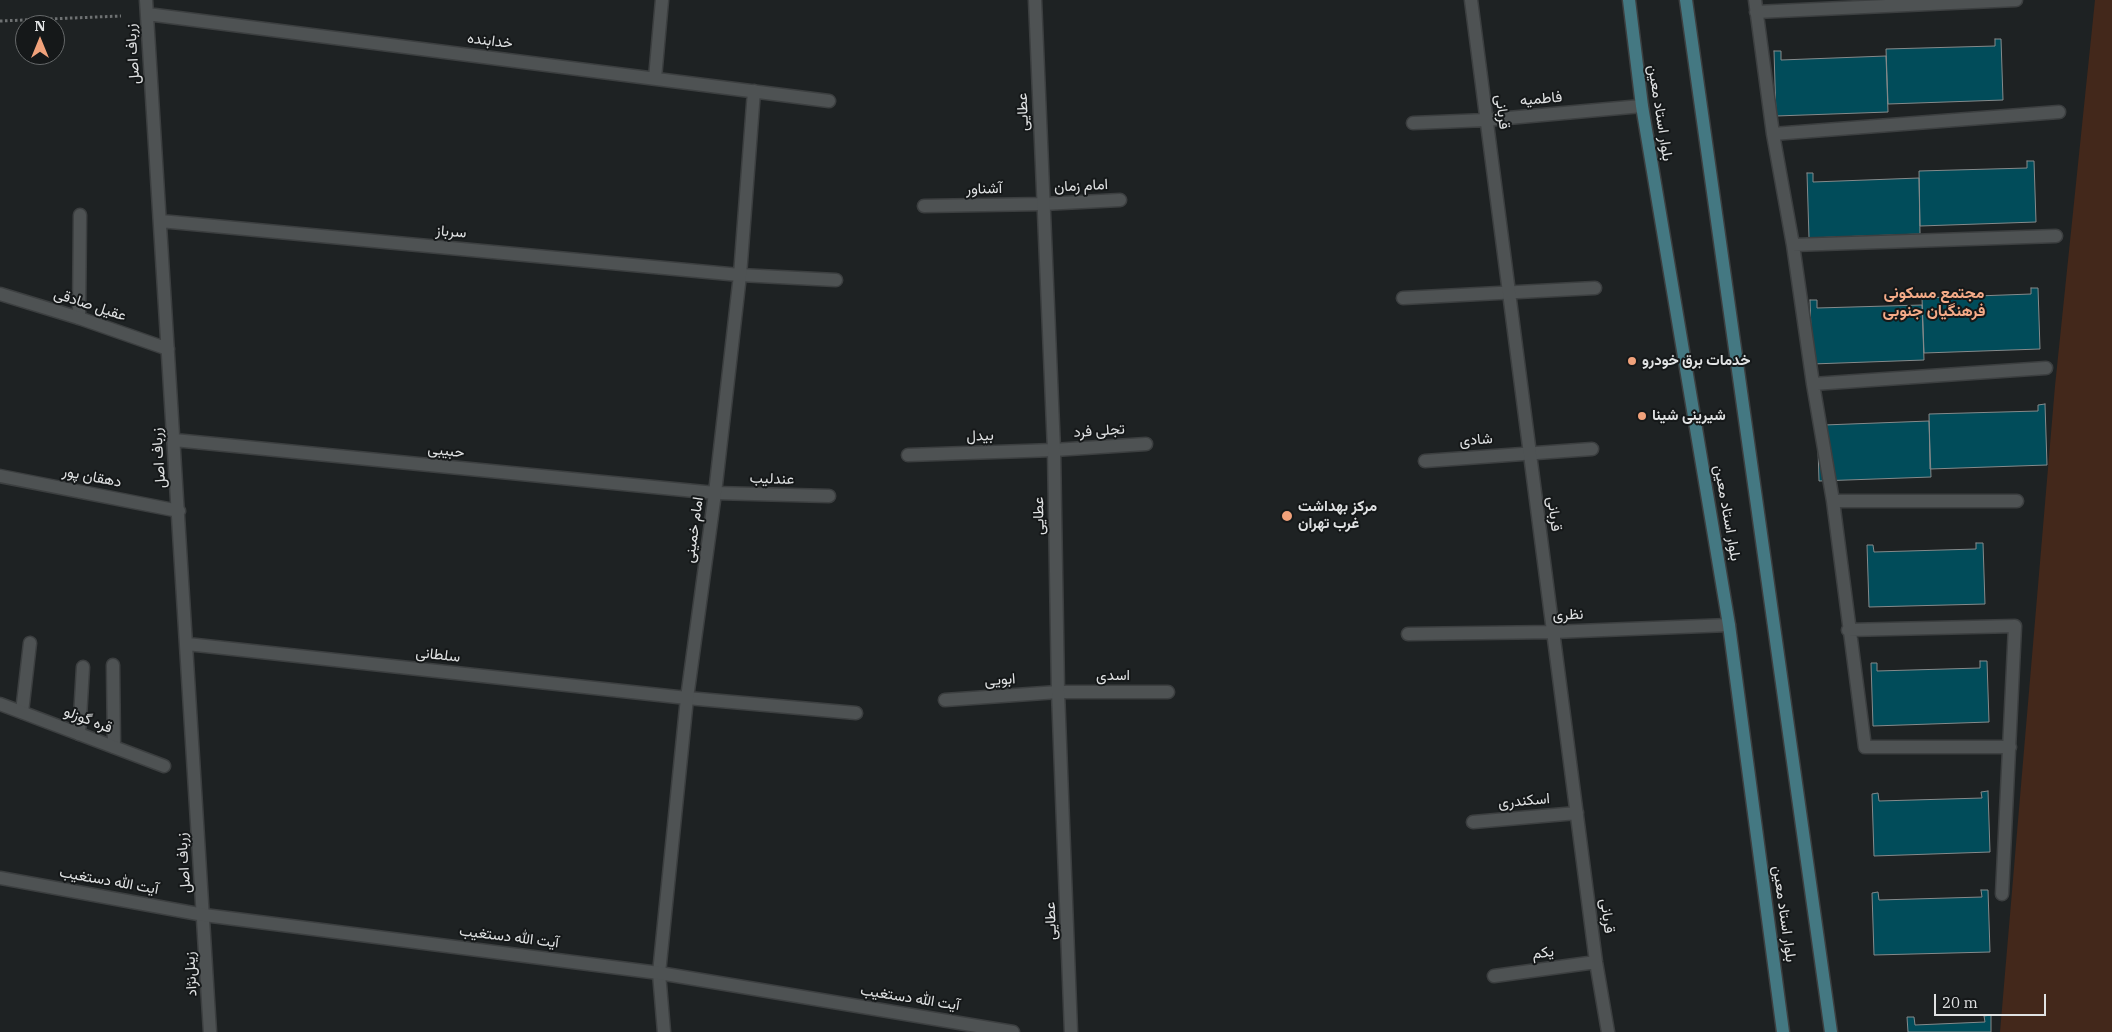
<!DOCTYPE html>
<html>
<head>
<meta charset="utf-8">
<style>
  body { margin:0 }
  #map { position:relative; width:2112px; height:1032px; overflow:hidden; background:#1e2223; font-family:"IBM Plex Serif",serif }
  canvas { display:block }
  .north { position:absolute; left:15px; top:15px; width:50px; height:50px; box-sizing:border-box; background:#151819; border:1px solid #66696a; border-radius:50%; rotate:0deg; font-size:14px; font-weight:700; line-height:20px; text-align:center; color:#e0e2e3 }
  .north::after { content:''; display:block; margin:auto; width:18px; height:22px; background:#f1a27b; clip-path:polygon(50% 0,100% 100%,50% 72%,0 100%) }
  .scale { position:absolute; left:1934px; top:994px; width:112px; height:22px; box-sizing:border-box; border:2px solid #e0e2e3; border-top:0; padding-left:6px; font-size:15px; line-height:18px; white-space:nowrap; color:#e0e2e3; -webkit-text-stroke:4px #151819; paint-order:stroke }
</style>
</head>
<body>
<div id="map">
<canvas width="2112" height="1032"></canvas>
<div class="north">N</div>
<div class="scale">20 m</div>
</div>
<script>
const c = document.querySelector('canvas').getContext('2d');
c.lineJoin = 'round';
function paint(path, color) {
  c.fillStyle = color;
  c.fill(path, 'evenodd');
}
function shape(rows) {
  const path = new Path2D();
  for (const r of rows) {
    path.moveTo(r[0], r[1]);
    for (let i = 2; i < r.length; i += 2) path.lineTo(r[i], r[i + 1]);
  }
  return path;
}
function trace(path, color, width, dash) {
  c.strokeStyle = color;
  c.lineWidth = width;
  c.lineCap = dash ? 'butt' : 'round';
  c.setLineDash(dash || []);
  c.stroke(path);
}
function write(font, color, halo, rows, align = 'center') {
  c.font = font + ' "IBM Plex Serif",Vazirmatn,serif';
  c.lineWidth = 4;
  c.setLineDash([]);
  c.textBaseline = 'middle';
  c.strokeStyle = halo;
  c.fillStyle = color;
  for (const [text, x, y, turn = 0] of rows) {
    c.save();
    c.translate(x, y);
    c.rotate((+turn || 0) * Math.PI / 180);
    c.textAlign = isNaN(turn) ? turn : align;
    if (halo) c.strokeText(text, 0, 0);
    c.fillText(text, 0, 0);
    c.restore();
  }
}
const green = shape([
  [2095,0,2112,0,2112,1032,2000,1032,2055,386]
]);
const building = shape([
  [1995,39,2001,39,2003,100,1888,104,1886,49,1995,46,1995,39],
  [1774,51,1781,51,1781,60,1886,56,1888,112,1776,116,1774,51],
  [2027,161,2034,161,2036,222,1920,226,1919,171,2027,168,2027,161],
  [1807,173,1813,173,1813,182,1919,178,1920,234,1809,238,1807,173],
  [2031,288,2038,288,2040,349,1924,353,1922,298,2031,294,2031,288],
  [1810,300,1817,300,1817,308,1922,305,1924,360,1812,364,1810,300],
  [2045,404,2047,465,1930,469,1929,414,2038,411,2038,405,2045,404],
  [1817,416,1824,425,1929,421,1931,477,1819,481,1817,416],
  [1976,543,1983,543,1985,604,1869,607,1867,545,1873,545,1874,552,1976,549,1976,543],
  [1980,661,1987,661,1989,722,1873,726,1871,663,1877,663,1877,671,1980,668,1980,661],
  [1988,791,1990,852,1874,856,1872,794,1878,793,1879,801,1982,798,1981,792,1988,791],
  [1981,890,1988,890,1990,952,1874,955,1872,893,1878,892,1879,900,1982,897,1981,890],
  [1991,1015,1991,1032,1908,1032,1907,1017,1914,1017,1915,1025,1985,1022,1984,1016,1991,1015]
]);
const path = shape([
  [0,21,121,16]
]);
const service = shape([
  [1755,0,1773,134,1793,245,1813,384,1833,501,1865,747,2010,747],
  [1756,12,2016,0],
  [1773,134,2059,112],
  [924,206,1043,204,1120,200],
  [1793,245,2056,236],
  [740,275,836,280],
  [1403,298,1595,288],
  [79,318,80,215],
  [1813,384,2046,368],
  [908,455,1054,450,1146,444],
  [1425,461,1592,449],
  [715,493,829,496],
  [1833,501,2017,501],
  [1848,630,2015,626,2002,894],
  [113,665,114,747],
  [687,698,856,713],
  [945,700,1058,692,1168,692],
  [22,712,30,643],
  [79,734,83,667]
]);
const minor = shape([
  [146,0,210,1032],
  [1035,0,1054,450,1058,692,1071,1032],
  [1471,0,1596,962,1608,1032],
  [147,14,829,101],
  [655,78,662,0],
  [1413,123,1486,120,1642,106],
  [160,221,740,275],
  [0,294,79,318,168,349],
  [174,440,715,493],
  [0,476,179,511],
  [1408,634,1553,632,1729,625],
  [187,644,687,698],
  [0,704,164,766],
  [1473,822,1577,813],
  [1494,976,1596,962],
  [664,1032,659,973,687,698,715,493,740,275,754,91]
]);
const tertiary = shape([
  [0,878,204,915,659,973,1013,1032]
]);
const secondary = shape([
  [1629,0,1642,106,1729,625,1783,1032],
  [1686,0,1831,1032]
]);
const markers = [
  [1632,361,5,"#f1a27b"],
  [1642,416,5,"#f1a27b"],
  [1287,516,6,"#f1a27b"]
];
const streetNames = [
  ["خدابنده",490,41,7],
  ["زرباف اصل",133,54,-94],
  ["فاطمیه",1541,99,-5],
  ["عطایی",1023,112,-92],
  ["قربانی",1502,112,83],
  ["بلوار استاد معین",1660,113,81],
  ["امام زمان",1081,186,-3],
  ["آشناور",984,189,-1],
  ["سرباز",451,232,5],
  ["عقیل صادقی",90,305,18],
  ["تجلی فرد",1099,431,-4],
  ["بیدل",980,436,-2],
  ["شادی",1476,440,-5],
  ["حبیبی",446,451,6],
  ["زرباف اصل",159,458,-94],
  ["دهقان پور",92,477,11],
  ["عندلیب",772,479,2],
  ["بلوار استاد معین",1727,513,80],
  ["قربانی",1554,514,83],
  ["عطایی",1039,516,-91],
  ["امام خمینی",694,530,-82],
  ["نظری",1568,615,-2],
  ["سلطانی",438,655,6],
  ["اسدی",1113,676],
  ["ابویی",1000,680,-4],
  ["قره گوزلو",88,720,21],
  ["اسکندری",1524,801,-5],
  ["زرباف اصل",184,863,-94],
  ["آیت الله دستغیب",109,881,10],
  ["بلوار استاد معین",1784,914,82],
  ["قربانی",1607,916,83],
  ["عطایی",1051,921,-92],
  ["آیت الله دستغیب",509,937,7],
  ["یکم",1543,953,-8],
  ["زینل‌نژاد",191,974,-93],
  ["آیت الله دستغیب",910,998,9]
];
const poiNames = [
  ["خدمات برق خودرو",1642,361],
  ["شیرینی شینا",1652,416],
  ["مرکز بهداشت",1298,507],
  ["غرب تهران",1298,524]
];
const neighbourhoodNames = [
  ["مجتمع مسکونی",1934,293],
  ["فرهنگیان جنوبی",1934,311]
];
paint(green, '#43281b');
paint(building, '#014c5a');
trace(building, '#858a8b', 1);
trace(service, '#3c3f40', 15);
trace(minor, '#3c3f40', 15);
trace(tertiary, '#3c3f40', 15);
trace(secondary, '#3c3f40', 15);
trace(path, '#6e7172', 3, [2.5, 2.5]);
trace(service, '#4e5253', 12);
trace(minor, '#4e5253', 12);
trace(tertiary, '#4e5253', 12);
trace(secondary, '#447882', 12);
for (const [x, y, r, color] of markers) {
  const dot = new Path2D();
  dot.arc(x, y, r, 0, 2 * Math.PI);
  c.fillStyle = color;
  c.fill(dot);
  trace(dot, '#151819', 2);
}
write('15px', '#e0e2e3', '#151819', streetNames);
write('bold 15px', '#e0e2e3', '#151819', poiNames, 'left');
write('bold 16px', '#f5ab88', '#151819', neighbourhoodNames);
</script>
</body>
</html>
